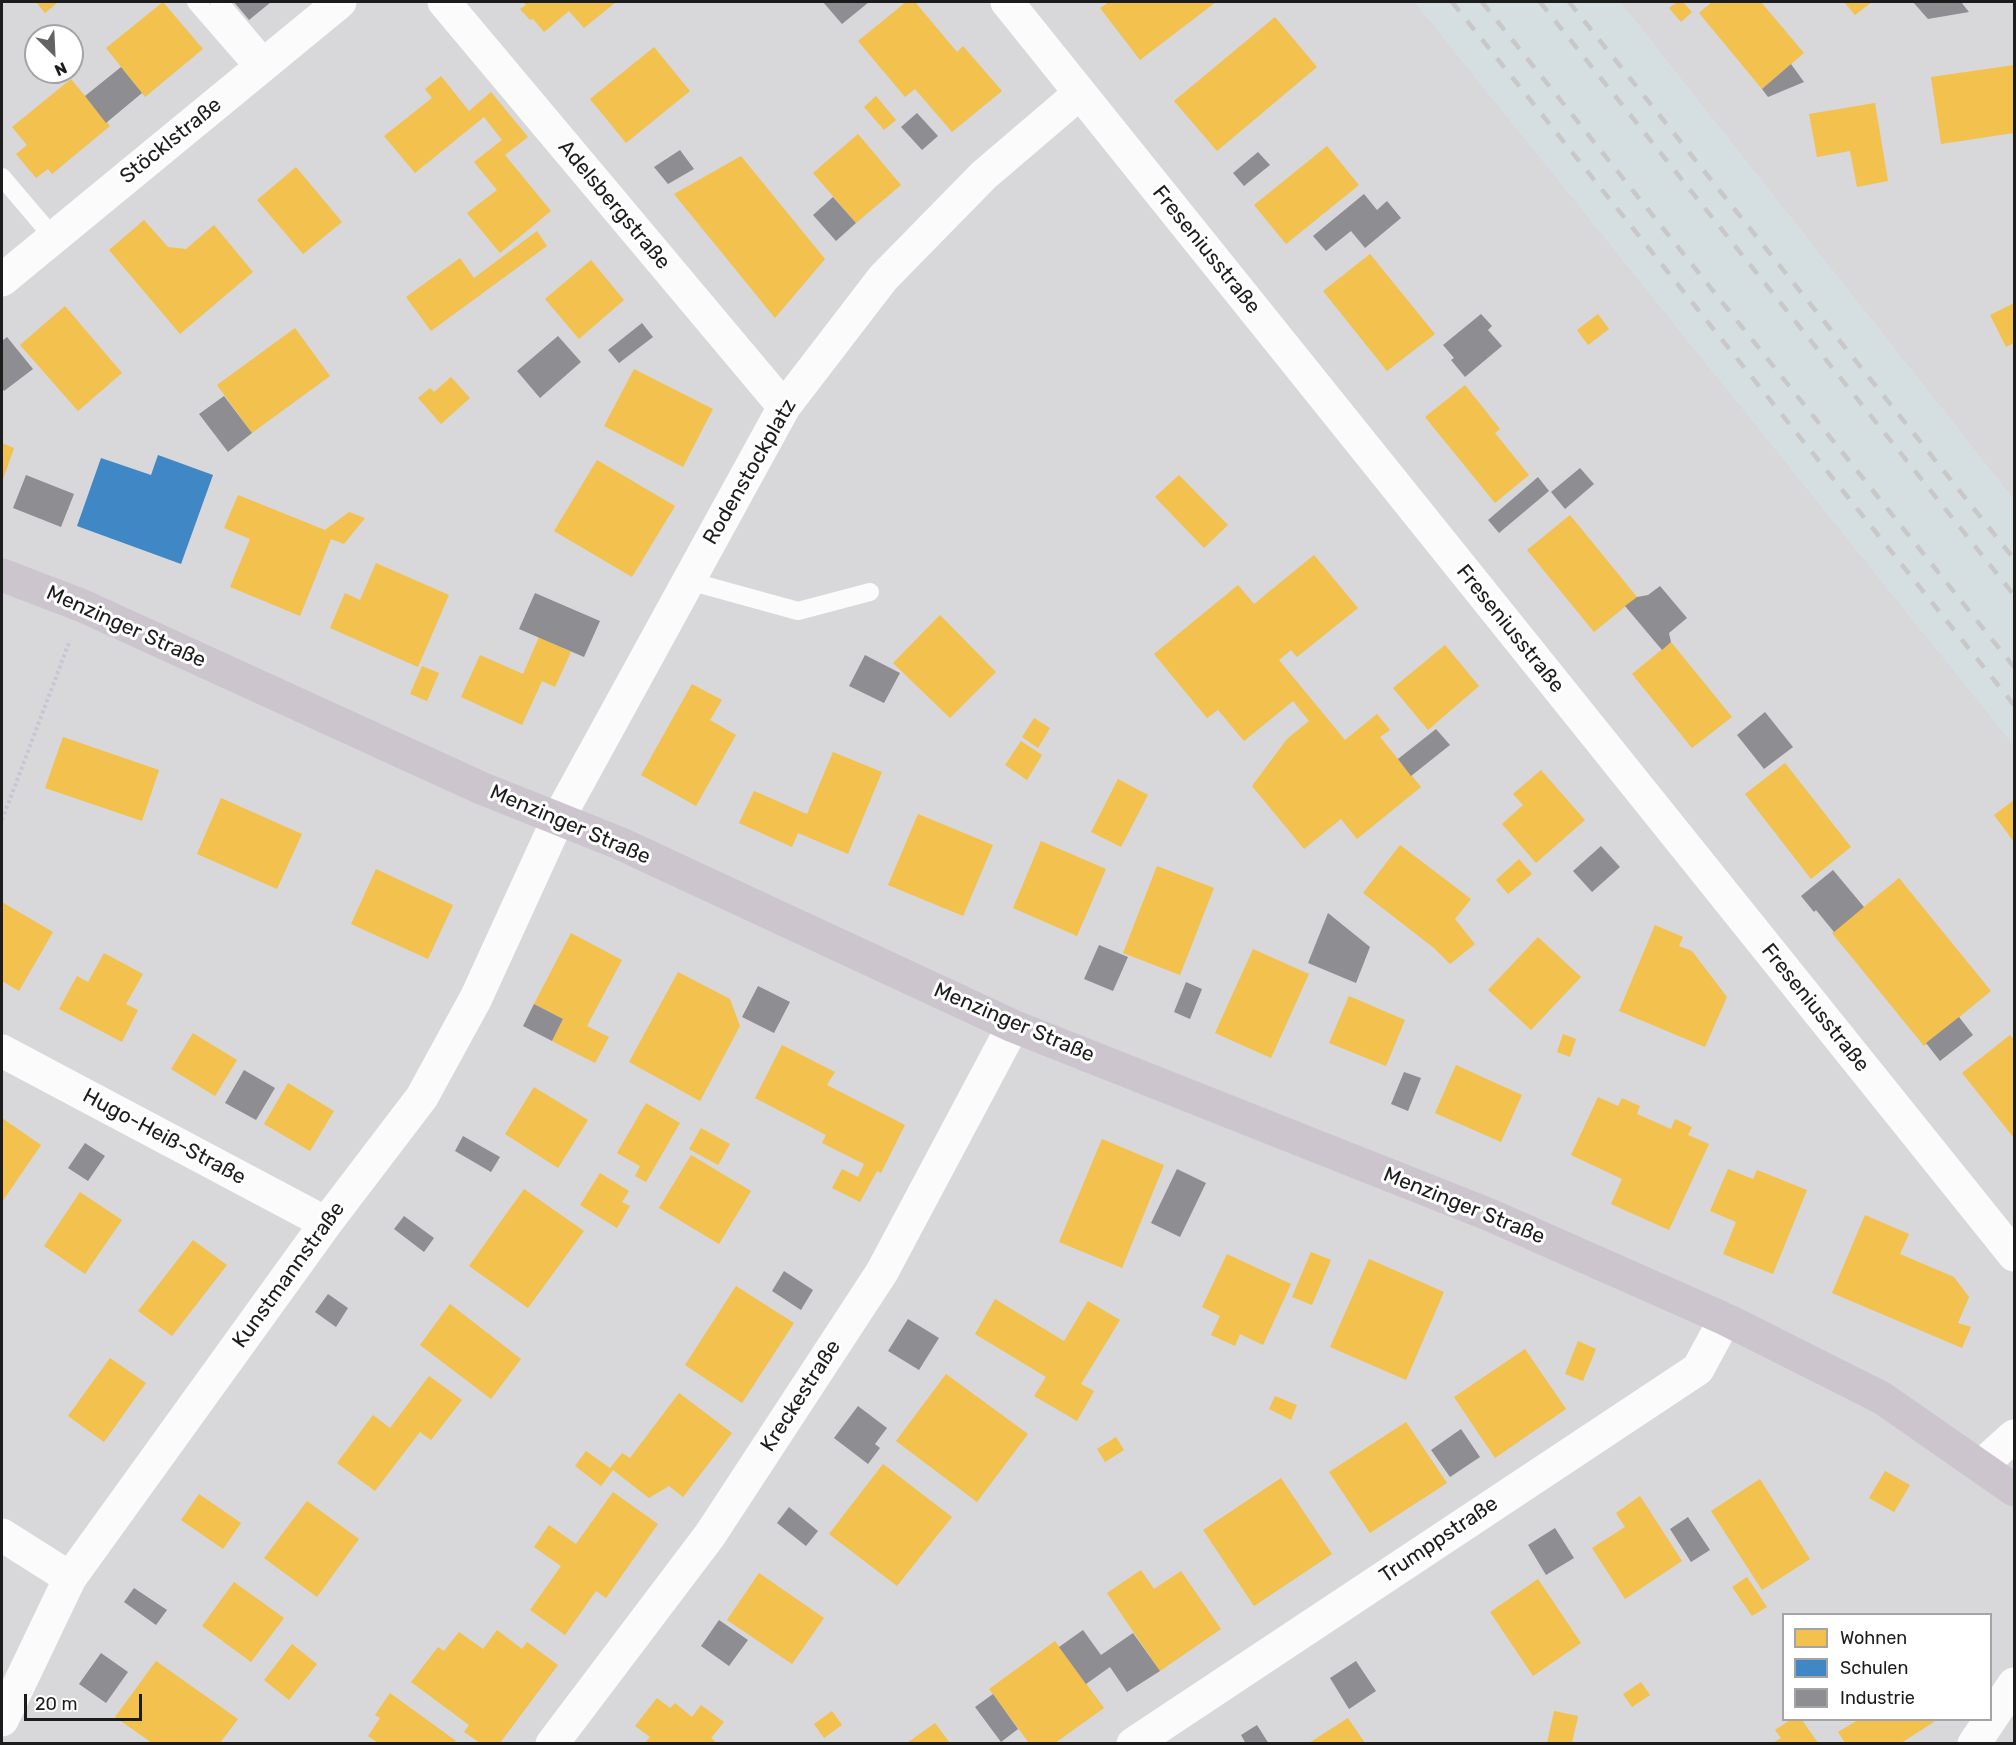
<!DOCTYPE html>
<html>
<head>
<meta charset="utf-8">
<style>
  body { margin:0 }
  #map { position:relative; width:2016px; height:1745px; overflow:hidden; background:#e8e5ea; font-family:Rubik,sans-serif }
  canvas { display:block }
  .frame { position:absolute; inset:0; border:3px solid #1c1c1c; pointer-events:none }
  .legend { position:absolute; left:1782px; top:1613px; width:210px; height:108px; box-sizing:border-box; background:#fff; border:2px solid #a4a4a4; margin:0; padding:8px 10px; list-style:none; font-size:18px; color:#1c1c1c }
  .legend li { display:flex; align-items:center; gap:12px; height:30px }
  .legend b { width:30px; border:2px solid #a4a4a4 }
  .north { position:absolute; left:24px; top:24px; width:60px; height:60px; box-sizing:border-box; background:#fff; border:2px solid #a4a4a4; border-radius:50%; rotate:156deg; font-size:16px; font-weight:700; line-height:24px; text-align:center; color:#1c1c1c }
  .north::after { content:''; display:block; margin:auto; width:21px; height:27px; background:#636264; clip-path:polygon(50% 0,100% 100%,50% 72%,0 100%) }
  .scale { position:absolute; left:24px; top:1694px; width:118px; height:27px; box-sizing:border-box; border:3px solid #1c1c1c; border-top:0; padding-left:8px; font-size:18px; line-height:21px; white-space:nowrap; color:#1c1c1c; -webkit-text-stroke:4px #fff; paint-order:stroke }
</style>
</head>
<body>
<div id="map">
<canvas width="2016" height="1745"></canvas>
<div class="frame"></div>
<ul class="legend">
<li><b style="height:16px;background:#f2c14e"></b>Wohnen</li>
<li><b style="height:16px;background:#3f88c5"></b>Schulen</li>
<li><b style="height:16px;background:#8d8d92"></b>Industrie</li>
</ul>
<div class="north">N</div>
<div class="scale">20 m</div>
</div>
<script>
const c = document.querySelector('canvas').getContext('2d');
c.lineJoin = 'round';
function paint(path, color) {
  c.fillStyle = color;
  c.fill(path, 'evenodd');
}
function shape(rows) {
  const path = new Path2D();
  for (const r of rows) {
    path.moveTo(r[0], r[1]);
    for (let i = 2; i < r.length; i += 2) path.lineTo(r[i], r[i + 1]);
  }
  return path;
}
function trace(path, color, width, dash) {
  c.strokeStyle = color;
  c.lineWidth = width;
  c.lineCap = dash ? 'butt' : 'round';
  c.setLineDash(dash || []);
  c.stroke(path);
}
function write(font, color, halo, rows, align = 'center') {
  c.font = font + ' Rubik,sans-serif';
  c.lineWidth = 6;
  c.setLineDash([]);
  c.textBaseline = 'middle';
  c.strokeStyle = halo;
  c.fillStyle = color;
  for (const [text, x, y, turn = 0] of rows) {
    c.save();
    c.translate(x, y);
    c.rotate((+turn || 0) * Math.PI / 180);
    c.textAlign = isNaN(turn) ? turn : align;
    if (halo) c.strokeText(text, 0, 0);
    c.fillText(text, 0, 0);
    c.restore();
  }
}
const residential = shape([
  [2,2,1415,2,2014,745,2014,1743,2,1744],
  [36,36,72,36,72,72,36,72],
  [1784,1614,1990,1614,1990,1720,1784,1720],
  [1620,2,2014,2,2014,500]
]);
const industrial = shape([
  [1415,2,1620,2,2014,500,2014,745]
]);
const homes = shape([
  [36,2,58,2,45,13],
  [163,2,203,49,145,97,106,48],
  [523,2,616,2,584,28,569,11,544,32,533,19,530,20,520,9,526,5],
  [906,2,915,2,957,52,963,46,1002,91,952,132,915,89,905,97,858,41],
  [1109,2,1216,2,1140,60,1100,8],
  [1677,2,1683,2,1692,12,1681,22,1669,8],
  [1712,2,1761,2,1804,53,1762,89,1699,13],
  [1844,2,1872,2,1855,15],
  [1275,17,1317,67,1217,151,1174,101],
  [654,47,690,91,626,143,590,99],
  [2014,65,2014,133,1941,144,1931,77],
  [441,76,469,111,491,92,528,137,505,155,551,211,500,253,467,213,497,190,474,162,502,140,484,117,415,173,384,136,432,98,425,89],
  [71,79,110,126,52,174,48,169,36,178,16,154,27,145,12,127],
  [876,96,896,120,884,130,864,107],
  [1875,103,1888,181,1857,187,1850,151,1817,157,1809,114],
  [858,134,901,185,856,223,813,173],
  [1327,146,1359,185,1286,244,1254,205],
  [741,156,825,259,775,318,674,194],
  [296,167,342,222,303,254,257,200],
  [144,220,168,247,186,249,214,225,253,272,180,334,109,250],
  [537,231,547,246,431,331,406,297,460,258,474,278],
  [1370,254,1435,334,1387,371,1323,291],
  [591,260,624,300,579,339,545,299],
  [2014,303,2014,343,2006,347,1990,315],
  [65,306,122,373,78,411,20,345],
  [1598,314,1609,329,1588,345,1577,330],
  [295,328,330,376,252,433,217,385],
  [634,369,713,409,683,467,604,426],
  [451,377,470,398,441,424,418,398,430,388,434,392],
  [1465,385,1500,429,1495,433,1529,475,1495,503,1425,417],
  [2,443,14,448,2,482],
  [597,460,675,506,632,577,554,531],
  [1179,475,1228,525,1204,548,1155,497],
  [238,495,325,530,349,512,365,518,344,544,331,539,300,616,230,587,250,539,224,528],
  [1570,515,1637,597,1594,632,1527,550],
  [1314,555,1358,608,1297,657,1291,650,1279,660,1345,740,1377,714,1390,730,1380,737,1421,787,1357,839,1341,819,1304,849,1252,786,1287,739,1309,721,1293,701,1244,741,1218,710,1207,718,1154,654,1238,585,1254,604],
  [376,563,449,595,418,667,330,628,345,593,360,600],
  [940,615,996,672,950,718,893,663],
  [539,637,571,652,555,687,542,681,522,725,461,697,480,655,523,674],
  [1671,642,1732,717,1692,748,1632,674],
  [1445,645,1479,686,1428,730,1393,688],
  [422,666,439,673,427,701,410,694],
  [692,684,722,700,710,720,736,735,696,806,641,775],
  [1034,718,1050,728,1038,748,1022,737],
  [63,737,159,770,142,821,45,788],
  [1021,741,1042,755,1027,780,1005,765],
  [833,752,882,772,848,854,798,833,792,847,739,823,754,791,807,814],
  [1785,763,1851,847,1811,879,1745,794],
  [1541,770,1585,820,1536,863,1502,824,1523,805,1513,794],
  [1118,779,1148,795,1121,847,1091,832],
  [221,798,302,834,277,889,197,854],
  [2014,800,2014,842,1994,815],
  [918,814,993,845,963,916,888,885],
  [1041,841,1106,869,1077,936,1013,908],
  [1400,845,1471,899,1455,919,1475,944,1450,964,1434,948,1363,893],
  [1519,859,1532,874,1508,894,1496,880],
  [1157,866,1214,888,1180,975,1123,953],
  [376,869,453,905,428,959,351,924],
  [1899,878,1991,991,1924,1046,1832,933],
  [2,902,53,932,19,991,2,981],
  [1655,925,1683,937,1679,946,1692,951,1727,997,1705,1047,1619,1011],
  [571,933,622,960,587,1026,609,1037,595,1063,552,1041,563,1019,534,1004],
  [1538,937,1581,977,1531,1030,1488,990],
  [1253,949,1309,974,1271,1058,1215,1033],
  [104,953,143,974,126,1004,138,1010,122,1042,59,1009,77,976,88,982],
  [678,972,730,999,740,1026,700,1101,629,1062],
  [1349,996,1405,1020,1386,1066,1329,1043],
  [193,1033,237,1060,215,1096,171,1069],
  [1563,1034,1576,1039,1570,1057,1557,1052],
  [2010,1035,2014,1040,2014,1138,1962,1073],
  [782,1045,835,1072,827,1085,905,1125,881,1173,877,1171,860,1202,832,1188,842,1169,858,1177,864,1164,822,1143,826,1135,755,1098],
  [1456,1065,1522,1095,1501,1142,1435,1113],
  [288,1083,334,1111,310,1151,264,1124],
  [534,1087,588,1120,558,1168,505,1134],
  [1598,1097,1618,1106,1622,1098,1640,1106,1637,1114,1671,1129,1675,1119,1692,1127,1688,1135,1709,1144,1669,1230,1611,1204,1622,1179,1571,1155],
  [646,1103,680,1123,646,1182,635,1176,640,1166,617,1153],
  [2,1118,41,1145,2,1202],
  [701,1128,730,1144,718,1165,689,1149],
  [1102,1139,1164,1165,1122,1268,1059,1242],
  [691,1155,751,1191,719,1244,659,1208],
  [1728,1169,1753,1179,1757,1170,1807,1190,1773,1274,1723,1254,1736,1222,1710,1211],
  [600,1173,629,1191,622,1202,630,1206,617,1228,580,1205],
  [524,1189,584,1231,528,1308,469,1266],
  [80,1192,122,1220,85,1274,44,1246],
  [1865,1215,1909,1234,1900,1254,1954,1277,1969,1297,1958,1323,1971,1327,1962,1348,1832,1293],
  [193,1240,227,1265,172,1336,138,1311],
  [1311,1252,1331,1260,1312,1305,1292,1297],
  [1227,1254,1291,1284,1263,1345,1240,1334,1235,1346,1211,1335,1220,1316,1202,1307],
  [1369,1259,1444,1292,1406,1380,1330,1347],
  [736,1286,794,1323,742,1403,685,1365],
  [995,1299,1064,1341,1088,1301,1120,1320,1081,1384,1094,1391,1077,1421,1034,1396,1046,1377,975,1334],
  [450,1304,521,1359,491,1399,420,1345],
  [1578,1341,1596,1349,1583,1381,1565,1374],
  [1525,1349,1566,1409,1495,1458,1454,1397],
  [110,1358,146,1383,104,1442,68,1416],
  [946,1374,1028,1434,977,1502,896,1441],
  [429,1376,462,1400,431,1440,420,1432,375,1491,337,1463,373,1415,390,1428],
  [679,1393,732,1433,683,1497,669,1486,649,1498,613,1470,601,1486,575,1466,586,1451,610,1468,622,1453,630,1458],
  [1275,1396,1297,1405,1291,1420,1269,1409],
  [1406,1422,1447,1483,1370,1533,1329,1472],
  [1116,1437,1124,1450,1105,1462,1097,1449],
  [883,1464,952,1517,897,1586,829,1534],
  [1885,1471,1910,1485,1894,1512,1869,1498],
  [1281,1478,1332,1554,1254,1606,1203,1530],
  [1760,1479,1810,1559,1762,1590,1711,1511],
  [613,1492,658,1524,606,1598,596,1591,565,1635,530,1610,561,1566,534,1547,549,1525,576,1544],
  [199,1494,241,1523,223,1549,181,1520],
  [1640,1496,1682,1561,1625,1599,1592,1548,1625,1527,1616,1513],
  [307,1501,359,1539,317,1597,264,1558],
  [1141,1570,1154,1589,1181,1571,1221,1629,1160,1671,1107,1593],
  [759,1573,824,1618,792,1664,727,1620],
  [1747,1577,1767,1607,1752,1616,1732,1587],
  [1538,1579,1581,1643,1533,1676,1490,1612],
  [234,1582,284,1618,251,1662,202,1626],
  [497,1630,522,1649,527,1642,558,1665,500,1743,480,1743,464,1732,469,1725,411,1682,438,1647,444,1651,459,1632,483,1649],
  [1055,1641,1104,1708,1055,1743,1029,1743,989,1689],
  [292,1644,317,1664,289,1700,264,1680],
  [156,1661,238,1719,220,1743,152,1743,115,1717],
  [1641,1682,1650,1695,1632,1707,1623,1694],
  [390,1693,456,1741,454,1743,378,1743,368,1736,380,1718,375,1715],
  [657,1698,670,1708,675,1703,692,1717,701,1705,724,1722,711,1738,717,1743,649,1743,646,1741,650,1737,635,1726],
  [832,1711,842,1725,824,1738,814,1724],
  [1554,1711,1578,1716,1572,1743,1547,1743],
  [1348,1718,1365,1743,1309,1743],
  [1790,1720,1802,1720,1818,1743,1773,1743,1781,1738,1775,1730],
  [1858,1720,1933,1720,1934,1722,1901,1743,1845,1743,1838,1732],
  [935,1723,950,1743,907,1743]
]);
const schools = shape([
  [158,455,213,475,181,564,77,526,101,458,151,475]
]);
const industry = shape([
  [234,2,271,2,249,20],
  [823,2,869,2,842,24],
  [1913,2,1961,2,1969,12,1928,19],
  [1791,64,1804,82,1768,97,1762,89],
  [121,67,142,93,106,123,85,96],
  [917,113,938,136,922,150,901,127],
  [680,150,694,169,668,184,654,167],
  [1258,152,1270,165,1244,186,1233,173],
  [1364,194,1377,210,1387,201,1401,218,1365,248,1351,231,1326,251,1313,236],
  [833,197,856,223,836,241,813,215],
  [1481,314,1492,326,1488,330,1502,346,1465,377,1451,360,1454,358,1443,345],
  [642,323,653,337,619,363,608,350],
  [558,336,581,362,540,398,517,371],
  [7,337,33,369,4,391,2,388,2,341],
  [224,396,252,433,228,452,199,414],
  [1580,468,1594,484,1565,509,1551,492],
  [26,475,74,494,61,527,13,508],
  [1538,477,1549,491,1499,533,1488,520],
  [1660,586,1687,618,1669,633,1671,642,1662,650,1625,606,1637,597,1648,595],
  [535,593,600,621,584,657,519,629],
  [865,655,900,673,884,703,849,686],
  [1765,712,1793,747,1764,769,1737,735],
  [1436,729,1450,745,1411,776,1398,759],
  [1601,846,1620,867,1592,892,1573,871],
  [1833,870,1864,907,1834,932,1816,910,1814,912,1801,896],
  [1328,913,1370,947,1356,983,1308,963],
  [1099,945,1128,957,1113,991,1084,979],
  [1186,982,1202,989,1190,1019,1174,1012],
  [758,986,790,1002,774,1033,742,1017],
  [534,1004,563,1019,552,1041,523,1026],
  [1959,1017,1973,1035,1940,1061,1926,1043],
  [244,1070,275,1088,256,1120,225,1103],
  [1404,1072,1421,1078,1408,1111,1391,1104],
  [463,1136,500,1157,491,1172,455,1151],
  [85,1143,105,1156,88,1181,68,1168],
  [1177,1169,1206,1183,1180,1237,1151,1223],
  [404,1216,434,1238,424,1252,394,1229],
  [784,1271,813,1290,801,1310,772,1291],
  [328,1294,348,1308,336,1327,315,1312],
  [908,1319,939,1338,919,1370,888,1351],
  [858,1406,887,1428,875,1444,880,1448,868,1464,834,1438],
  [1461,1429,1480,1457,1450,1477,1431,1450],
  [789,1507,818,1531,806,1546,777,1523],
  [1688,1517,1710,1550,1691,1562,1670,1529],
  [1555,1528,1574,1558,1546,1575,1528,1545],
  [134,1588,167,1610,156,1625,124,1602],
  [719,1620,748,1640,729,1666,701,1646],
  [1083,1630,1101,1655,1133,1633,1160,1671,1127,1692,1110,1667,1086,1684,1059,1647],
  [101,1653,128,1672,106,1703,79,1684],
  [1356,1661,1376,1691,1349,1709,1330,1678],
  [993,1694,1018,1729,1001,1742,975,1707],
  [1257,1725,1269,1744,1246,1744,1241,1735]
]);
const path = shape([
  [2,820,70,640]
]);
const lane = shape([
  [196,2,256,71],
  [219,2,269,61],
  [2,177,53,237],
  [689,581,798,611,870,592]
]);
const street = shape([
  [444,2,784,407],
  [1007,2,2014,1255],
  [2,280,340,2],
  [2,1051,326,1223],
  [1981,1466,2014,1436],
  [2,1535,70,1578],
  [2,1720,70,1578,326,1223,422,1097,476,998,558,819,784,407,883,278,984,175,1080,93],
  [552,1744,710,1535,882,1272,1013,1026],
  [1133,1744,1698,1369,1725,1319],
  [1974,1744,2014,1684]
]);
const secondary = shape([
  [2,575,83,606,481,788,619,843,1013,1026,1490,1215,1725,1319,1882,1398,2014,1490]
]);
const rail = shape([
  [1452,2,2014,705],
  [1482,2,2014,667],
  [1540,2,2014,595],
  [1569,2,2014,559]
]);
const streetNames = [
  ["Stöcklstraße",171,141,-39],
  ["Adelsbergstraße",614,205,50],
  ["Freseniusstraße",1206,250,51],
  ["Rodenstockplatz",750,472,-60],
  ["Menzinger Straße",126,627,24],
  ["Freseniusstraße",1510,629,51],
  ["Menzinger Straße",570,825,23],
  ["Freseniusstraße",1815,1008,51],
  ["Menzinger Straße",1014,1023,23],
  ["Hugo-Heiß-Straße",164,1137,28],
  ["Menzinger Straße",1464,1206,22],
  ["Kunstmannstraße",289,1275,-54],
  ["Kreckestraße",801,1396,-57],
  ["Trumppstraße",1439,1540,-34]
];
paint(residential, '#d8d7d9');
paint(industrial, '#d5dee0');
paint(homes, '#f2c14e');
paint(schools, '#3f88c5');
paint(industry, '#8d8d92');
trace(path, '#c6c7d5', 4, [3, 3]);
trace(lane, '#fcfbfc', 18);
trace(street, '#fcfbfc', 33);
trace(secondary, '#ccc5cd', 33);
trace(rail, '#c9c8c9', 4.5, [12, 12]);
write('21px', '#1c1c1c', '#fff', streetNames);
</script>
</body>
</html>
